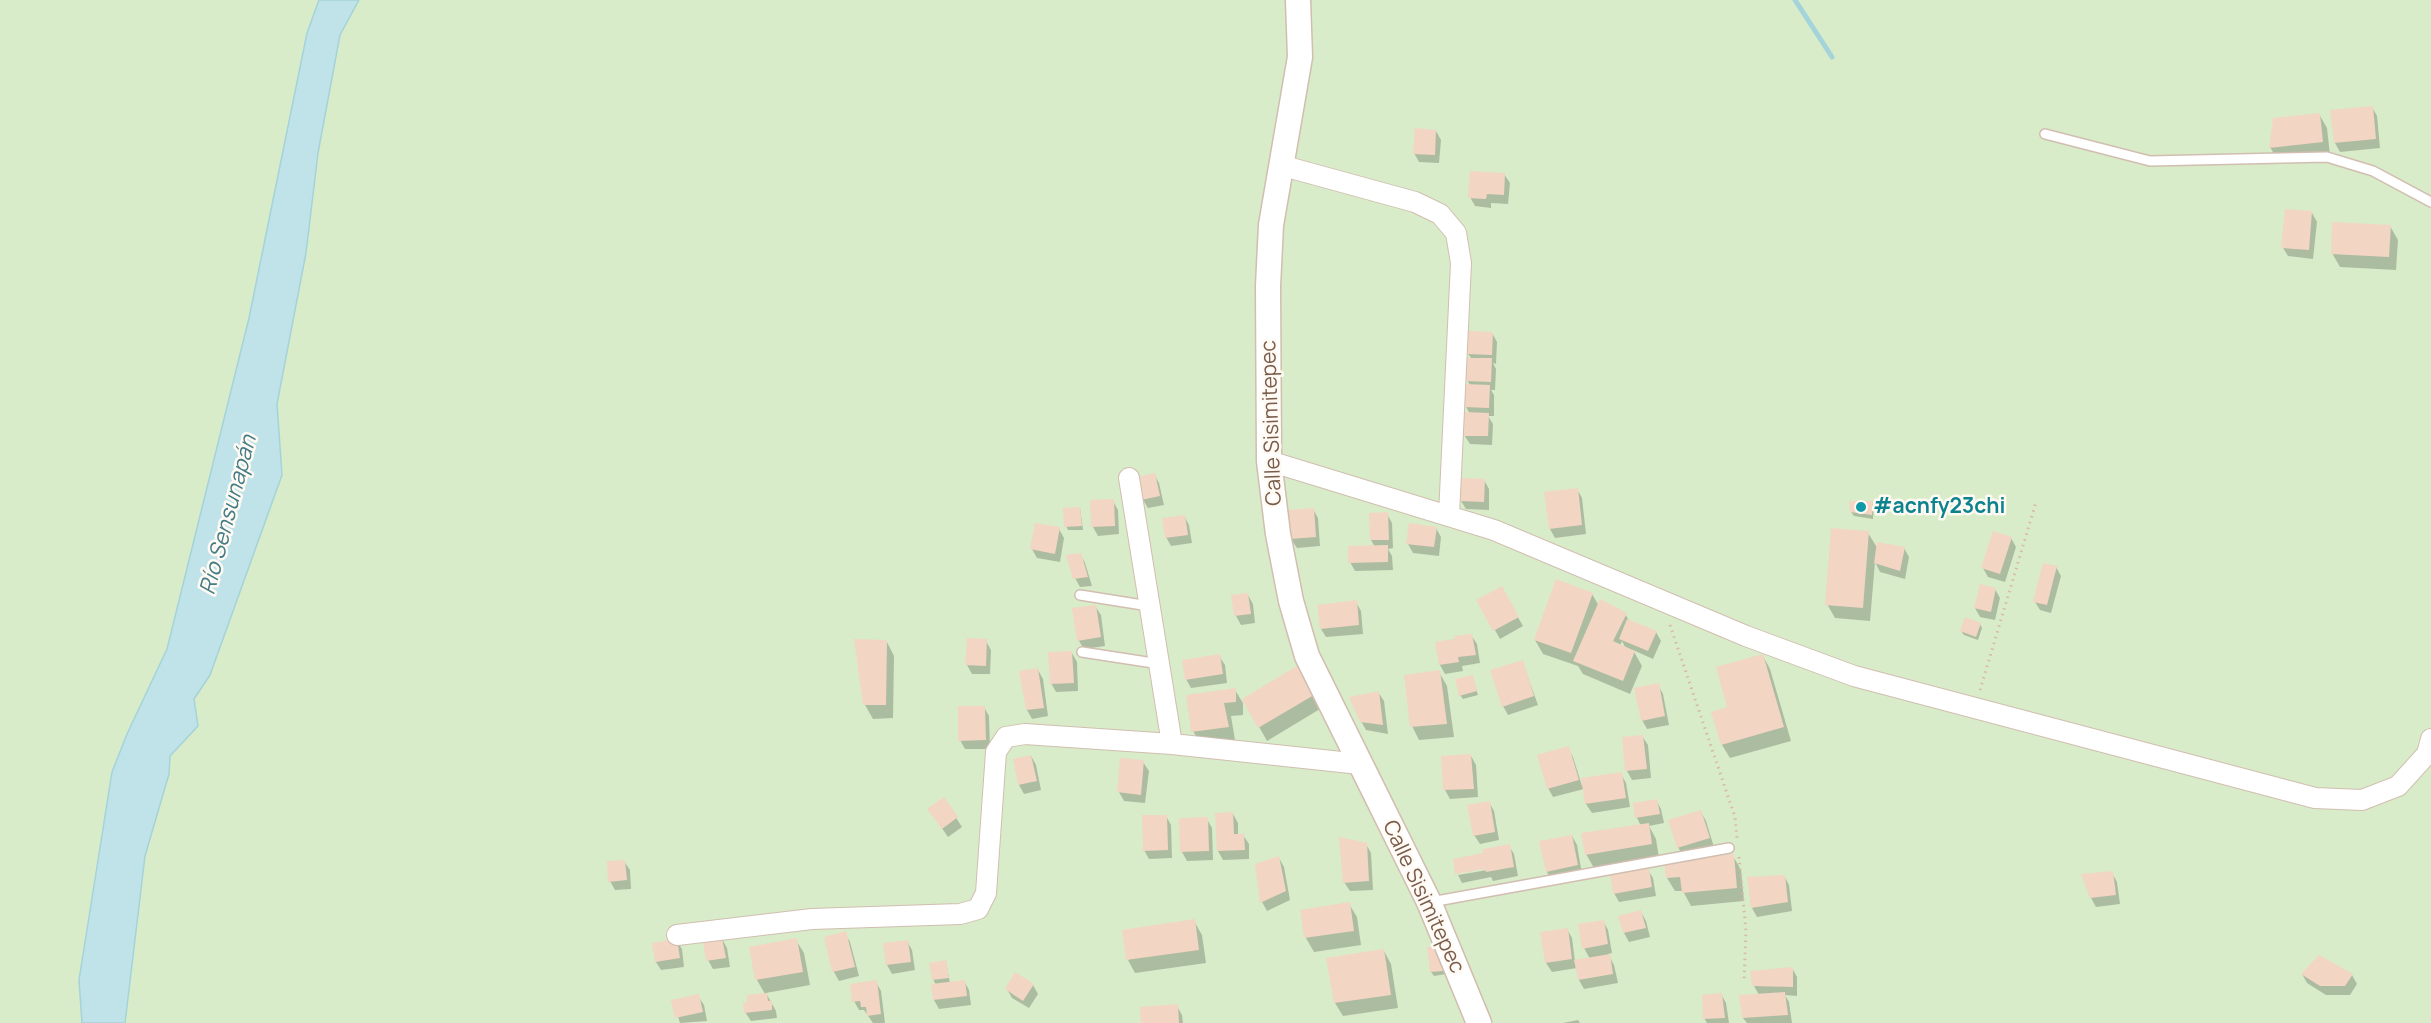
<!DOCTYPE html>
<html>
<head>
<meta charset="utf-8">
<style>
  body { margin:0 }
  canvas { display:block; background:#fdf6ec }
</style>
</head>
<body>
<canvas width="2431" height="1023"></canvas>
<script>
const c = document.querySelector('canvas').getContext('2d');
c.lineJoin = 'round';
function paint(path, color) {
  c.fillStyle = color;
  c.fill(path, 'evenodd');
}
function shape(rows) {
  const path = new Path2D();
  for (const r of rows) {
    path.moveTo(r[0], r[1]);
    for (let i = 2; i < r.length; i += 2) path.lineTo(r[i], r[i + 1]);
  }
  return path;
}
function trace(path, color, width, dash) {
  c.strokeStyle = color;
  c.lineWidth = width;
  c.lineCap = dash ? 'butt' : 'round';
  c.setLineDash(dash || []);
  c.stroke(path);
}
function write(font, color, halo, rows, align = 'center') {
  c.font = font + ' Manrope,sans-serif';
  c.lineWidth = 5;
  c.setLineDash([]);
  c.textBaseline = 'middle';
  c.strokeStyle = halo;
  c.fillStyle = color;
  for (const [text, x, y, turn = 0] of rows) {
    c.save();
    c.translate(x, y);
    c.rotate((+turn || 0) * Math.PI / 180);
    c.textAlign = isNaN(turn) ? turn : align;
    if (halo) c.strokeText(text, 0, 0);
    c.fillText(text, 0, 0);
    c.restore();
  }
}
const green = shape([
  [0,0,2431,0,2431,1023,0,1023]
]);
const water = shape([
  [319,0,359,0,340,35,318,153,306,253,277,404,282,475,210,675,194,699,198,726,170,756,169,774,145,856,125,1023,82,1023,79,980,112,772,127,734,167,649,249,318,307,33,319,0]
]);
const shadow = shape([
  [2372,107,2377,116,2380,148,2340,152,2335,143],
  [2319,114,2327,128,2330,155,2278,161,2270,147],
  [1436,131,1441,140,1439,163,1419,162,1414,153],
  [1504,174,1510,183,1508,204,1491,203,1491,208,1475,206,1470,197],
  [2312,213,2317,222,2313,259,2288,256,2283,248],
  [2390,226,2398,240,2396,270,2340,267,2332,253],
  [1492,333,1497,342,1496,364,1493,363,1496,369,1495,390,1491,390,1494,395,1494,416,1488,416,1493,424,1492,445,1470,444,1464,435,1470,414,1466,407,1470,385,1467,380,1472,359,1468,354],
  [1154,474,1159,483,1164,505,1148,508,1143,500],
  [1484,480,1489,489,1489,510,1466,509,1461,501],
  [1577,489,1582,498,1586,534,1555,538,1550,529],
  [1113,501,1118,510,1119,534,1098,536,1093,527],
  [1872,502,1874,506,1873,519,1854,516,1851,512],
  [1080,508,1083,530,1068,530,1066,526],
  [1313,509,1318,518,1320,546,1297,548,1291,539],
  [1387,514,1392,523,1393,548,1388,549,1392,556,1393,570,1355,571,1350,562,1375,547,1371,540],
  [1184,516,1189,525,1192,543,1171,546,1166,537],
  [1436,528,1441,537,1439,556,1413,553,1408,544],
  [1059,529,1064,538,1060,562,1037,558,1032,549],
  [1868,533,1878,549,1904,548,1909,557,1905,579,1880,572,1875,562,1870,621,1835,618,1827,604],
  [2011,538,2016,547,2005,582,1988,577,1983,568],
  [1080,554,1085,563,1092,586,1080,587,1075,578],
  [2056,567,2061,576,2051,613,2040,610,2035,602],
  [1501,588,1523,626,1500,639,1478,600],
  [1995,589,2000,598,1995,620,1980,617,1975,608],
  [1592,594,1599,606,1625,614,1630,622,1656,632,1661,641,1653,659,1633,650,1642,666,1630,694,1583,674,1578,666,1543,654,1535,640],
  [1622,641,1626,649,1620,646],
  [1248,595,1253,604,1255,623,1241,625,1236,616,1233,596],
  [1356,602,1361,611,1363,634,1326,637,1321,629],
  [1095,606,1101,615,1105,646,1084,649,1079,641],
  [1980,624,1982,628,1978,640,1964,635,1961,631],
  [1471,635,1477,644,1480,663,1462,666,1463,671,1445,674,1440,665,1437,644],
  [986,641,991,650,990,674,972,674,967,665],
  [887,642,894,656,893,718,873,719,865,705],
  [1072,653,1077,662,1078,691,1056,692,1051,683],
  [1219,656,1225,665,1227,683,1191,688,1186,679],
  [1763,656,1770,669,1791,741,1730,758,1722,745,1713,713,1729,708],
  [1522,661,1538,705,1508,715,1503,706],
  [1296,668,1320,709,1267,741,1244,700],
  [1038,670,1043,679,1048,716,1032,719,1027,710,1021,673],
  [1439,672,1447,686,1454,737,1419,740,1412,726],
  [1472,676,1478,695,1463,699,1460,695],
  [1658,685,1663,694,1669,725,1647,729,1642,720],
  [1235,690,1243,703,1243,715,1231,716,1235,740,1201,745,1193,731],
  [1378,692,1384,701,1388,734,1366,730,1361,721],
  [984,707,989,716,990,749,965,749,960,740],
  [1642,736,1648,745,1651,778,1632,780,1627,771],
  [1568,748,1573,757,1582,786,1621,774,1626,783,1630,807,1592,813,1586,804,1584,789,1553,797,1548,788],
  [1031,756,1036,765,1041,790,1024,794,1019,785],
  [1471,756,1476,765,1478,797,1450,799,1445,790],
  [1143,762,1149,771,1145,803,1124,801,1119,792],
  [944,799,962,827,948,837,935,818],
  [1656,800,1661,809,1664,823,1649,826,1656,839,1659,858,1594,868,1586,854,1641,826,1637,818,1634,804],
  [1489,802,1494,811,1499,840,1480,844,1474,835],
  [1701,812,1706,821,1714,847,1683,856,1678,847],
  [1233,814,1238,823,1238,836,1243,835,1249,844,1249,859,1223,860,1218,851],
  [1166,816,1171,825,1172,858,1149,859,1144,850],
  [1207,819,1212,828,1213,860,1187,861,1182,852],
  [1572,836,1577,845,1582,874,1552,881,1547,872],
  [1366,844,1371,853,1373,890,1350,891,1344,882],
  [1509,846,1514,854,1518,876,1493,881,1491,877,1462,883,1458,875,1493,869,1492,866,1458,872,1458,875,1454,860,1485,854],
  [1733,856,1741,870,1744,901,1691,906,1683,891,1675,891,1667,878],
  [1279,858,1284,867,1290,900,1267,911,1262,902,1256,865],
  [624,861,630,870,631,889,615,890,610,881],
  [1648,870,1653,878,1656,896,1619,902,1614,893],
  [2112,873,2117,882,2120,904,2096,907,2091,898],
  [1784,876,1789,885,1792,911,1757,917,1752,908],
  [1349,904,1357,917,1361,945,1314,952,1306,938,1302,911],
  [1641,912,1646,921,1650,937,1629,942,1624,933],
  [1194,921,1202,935,1206,963,1135,973,1128,960],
  [1603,921,1608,930,1612,953,1608,954,1614,965,1618,983,1584,989,1579,980,1577,968,1552,972,1546,963,1542,933,1567,929,1572,938,1575,962,1590,959,1584,948],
  [845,933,850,942,859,976,839,981,834,972,825,938],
  [722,939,727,948,730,967,713,969,708,960],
  [796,940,804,953,810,985,766,993,776,1011,777,1018,751,1021,745,1012,765,994,757,980],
  [677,941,682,949,684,967,661,970,656,962],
  [907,941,912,950,915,970,892,974,887,965],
  [1384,951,1391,964,1398,1008,1343,1016,1335,1003],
  [1443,952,1446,974,1434,976,1431,972],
  [946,962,950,983,964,981,969,990,971,1005,939,1009,934,1000,936,985,933,979],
  [1792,968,1797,977,1797,996,1785,995,1789,1002,1792,1023,1747,1023,1743,1018,1759,995,1754,986],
  [2302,974,2352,975,2357,984,2350,995,2326,995,2307,983],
  [876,982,881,991,885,1023,873,1023,864,1010,859,1010,854,1001],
  [1033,985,1038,994,1029,1008,1012,998,1007,989],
  [1721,994,1726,1003,1729,1023,1707,1023,1704,1018],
  [698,996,704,1005,707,1021,680,1023,673,1001],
  [1177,1006,1182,1015,1183,1023,1143,1023],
  [1578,1020,1580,1023,1563,1023]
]);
const stream = shape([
  [1795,0,1832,57]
]);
const building = shape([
  [2373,106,2376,139,2334,143,2330,110],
  [2320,113,2323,142,2269,148,2273,118],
  [1415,128,1436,130,1435,155,1413,154],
  [1470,171,1505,173,1504,195,1487,194,1486,199,1468,198],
  [2285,209,2312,211,2309,250,2281,248],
  [2332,222,2391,225,2389,257,2331,254],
  [1468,331,1493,332,1492,355,1467,354],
  [1466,358,1492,358,1491,382,1466,381],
  [1465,384,1490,385,1489,408,1464,407],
  [1464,412,1489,413,1488,436,1463,436],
  [1155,473,1160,496,1141,500,1136,477],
  [1460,478,1485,479,1484,502,1459,501],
  [1578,488,1582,525,1549,529,1544,492],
  [1114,499,1115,526,1091,527,1090,500],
  [1849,501,1873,501,1872,515,1850,512],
  [1080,507,1082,526,1064,527,1063,508],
  [1314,508,1316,537,1290,539,1288,510],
  [1388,512,1389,540,1370,540,1369,513],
  [1185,515,1188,535,1165,538,1162,518],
  [1035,523,1060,527,1055,554,1030,549],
  [1409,523,1437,527,1434,547,1406,544],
  [1831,528,1869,531,1863,608,1825,605],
  [1993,531,2012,537,2000,574,1981,568],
  [1877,542,1905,547,1900,571,1874,563],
  [1388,545,1388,562,1348,563,1348,546],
  [1081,553,1088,577,1073,579,1066,555],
  [2043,563,2057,566,2047,605,2033,602],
  [1556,579,1593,593,1571,653,1534,640],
  [1980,584,1996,588,1991,612,1974,608],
  [1502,586,1519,617,1493,631,1476,600],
  [1248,593,1251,614,1234,616,1231,595],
  [1600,599,1627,613,1613,641,1635,651,1623,681,1573,661],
  [1357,600,1359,625,1320,629,1317,605],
  [1096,605,1101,637,1077,641,1072,608],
  [1965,617,1981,623,1976,637,1960,631],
  [1627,619,1657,631,1648,651,1619,639],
  [1472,634,1476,655,1458,657,1459,662,1439,665,1435,642,1455,639,1454,636],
  [967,638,987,639,986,666,965,665],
  [854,639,887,640,886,705,863,705],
  [1072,651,1074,683,1050,684,1048,652],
  [1220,654,1223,674,1185,680,1182,660],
  [1763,654,1784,727,1721,745,1711,712,1727,707,1716,667],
  [1523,660,1534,696,1502,707,1490,670],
  [1297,666,1314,695,1258,728,1242,699],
  [1038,668,1044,708,1026,710,1019,671],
  [1440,670,1447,724,1410,727,1404,675],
  [1473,675,1477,691,1459,696,1455,679],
  [1659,683,1665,716,1641,721,1634,688],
  [1236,688,1236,702,1224,703,1229,727,1191,732,1186,695],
  [1379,691,1383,725,1360,722,1349,697],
  [958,706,985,706,986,740,958,741],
  [1643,735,1647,769,1625,771,1622,737],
  [1569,746,1579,780,1547,789,1537,755],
  [1471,754,1474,789,1443,790,1441,756],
  [1031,755,1037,781,1018,785,1013,759],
  [1120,758,1144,760,1141,795,1117,792],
  [1622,772,1626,798,1585,804,1581,778],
  [944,797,958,817,942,829,927,809],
  [1657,799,1660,814,1635,818,1633,803],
  [1490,801,1495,832,1473,836,1467,805],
  [1701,810,1710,838,1677,848,1668,820],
  [1233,812,1234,834,1244,834,1245,850,1217,851,1215,813],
  [1142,815,1167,815,1168,850,1143,851],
  [1208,817,1209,851,1180,852,1179,818],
  [1649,823,1652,844,1585,855,1581,833],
  [1572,835,1578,865,1546,872,1539,841],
  [1339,837,1367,843,1369,881,1343,883],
  [1510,844,1514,867,1486,872,1485,869,1455,874,1453,859,1483,853,1483,849],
  [1734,854,1737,888,1682,893,1680,877,1666,878,1664,862],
  [1279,856,1286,891,1260,903,1255,864],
  [625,860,627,880,608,882,607,861],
  [1649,868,1652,887,1613,894,1610,874],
  [2113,871,2116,895,2090,898,2081,874],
  [1785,875,1788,902,1751,908,1747,877],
  [1350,902,1354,931,1304,938,1300,910],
  [1641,910,1646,928,1623,933,1618,916],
  [1195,919,1199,950,1126,960,1122,930],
  [1604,920,1608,944,1582,949,1578,924],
  [1568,928,1572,959,1545,963,1540,932],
  [846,931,855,967,832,972,824,937],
  [722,938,726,958,706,961,703,941],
  [797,938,803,972,755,980,749,947],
  [677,939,680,958,655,962,652,943],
  [908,940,911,962,886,965,883,943],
  [1427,947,1442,947,1444,971,1430,972],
  [1384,949,1391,995,1334,1003,1326,958],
  [1610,954,1613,974,1578,980,1574,960],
  [2319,955,2353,974,2345,986,2320,986,2301,974],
  [946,960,949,978,932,980,929,963],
  [1793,967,1793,987,1752,986,1750,971],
  [1015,972,1034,984,1023,1001,1005,989],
  [877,980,881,1014,867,1016,866,1007,861,1007,860,1001,852,1002,850,984],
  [965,980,967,996,933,1000,931,984],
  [1785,992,1788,1015,1742,1018,1739,995],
  [767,993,768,1001,772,1000,772,1010,744,1013,743,1003,747,1002,747,995],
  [1722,993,1725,1018,1703,1019,1702,995],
  [699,994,703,1012,675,1018,671,1000],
  [1178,1004,1179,1023,1141,1023,1140,1007]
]);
const path = shape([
  [1670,625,1735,817,1737,839],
  [1980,690,2036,502],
  [1739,857,1746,931,1744,982]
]);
const service = shape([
  [2045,134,2150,161,2327,157,2373,171,2431,202],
  [1080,595,1149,606],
  [1082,652,1160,664],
  [1431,902,1729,848]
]);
const minor = shape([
  [1280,165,1415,202,1440,214,1456,233,1461,263,1449,515],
  [1269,461,1494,530,1746,636,1854,676,2315,798,2362,800,2398,786,2427,754,2431,739],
  [1129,478,1172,744],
  [677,935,812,919,960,914,978,909,986,893,996,752,1006,737,1025,734,1172,744,1360,764]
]);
const tertiary = shape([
  [1298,0,1300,57,1271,225,1268,286,1269,461,1278,534,1291,601,1307,656,1429,902,1479,1023]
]);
const markers = [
  [1861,507,6,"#0f9aa8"]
];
const streetNames = [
  ["Calle Sisimitepec",1272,423,-92],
  ["Calle Sisimitepec",1423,897,65]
];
const cultureNames = [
  ["#acnfy23chi",1873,507]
];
const waterNames = [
  ["Río Sensunapán",229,515,-75]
];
paint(green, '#d8ecc9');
paint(water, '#bfe3e8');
trace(water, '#a5d3da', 1.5);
paint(shadow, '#0003');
trace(stream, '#a5d3da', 5);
paint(building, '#f3d5c3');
trace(service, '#d1beb0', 12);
trace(minor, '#d1beb0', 22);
trace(tertiary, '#d1beb0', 27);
trace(path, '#d9b8a5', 3, [1.5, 4.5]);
trace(service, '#fff', 9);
trace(minor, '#fff', 20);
trace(tertiary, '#fff', 24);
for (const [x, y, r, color] of markers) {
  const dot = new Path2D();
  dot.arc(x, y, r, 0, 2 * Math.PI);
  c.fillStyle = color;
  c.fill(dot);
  trace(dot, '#fffaf3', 2);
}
write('21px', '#7a5c4d', '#fffaf3', streetNames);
write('bold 21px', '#0d838f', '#fffaf3', cultureNames, 'left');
write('italic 22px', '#437c86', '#fffaf3', waterNames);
</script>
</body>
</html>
